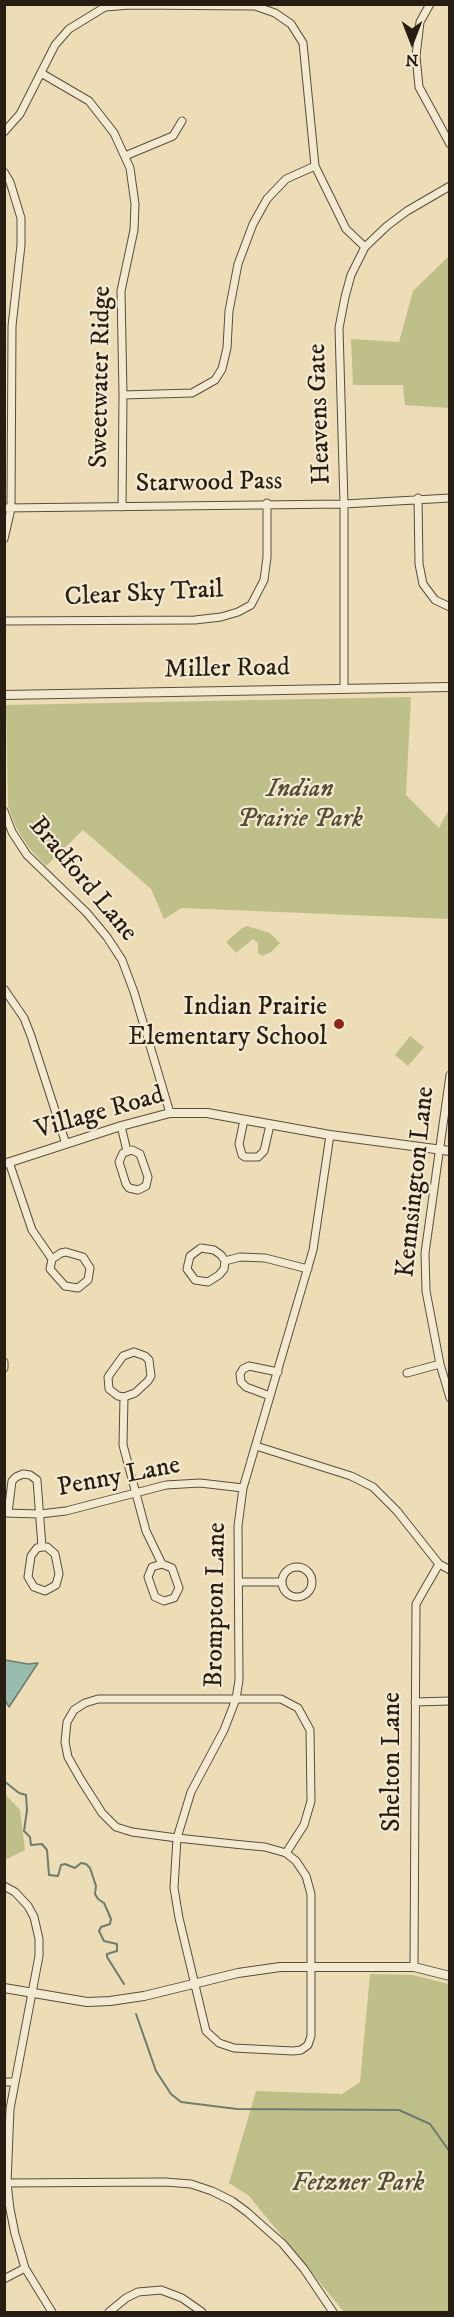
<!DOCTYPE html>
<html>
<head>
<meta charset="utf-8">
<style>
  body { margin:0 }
  #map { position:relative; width:454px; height:2317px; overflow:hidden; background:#edddb7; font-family:"IM FELL DW Pica",serif }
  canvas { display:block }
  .frame { position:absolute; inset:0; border:6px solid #281d13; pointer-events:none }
  .north { position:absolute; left:382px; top:12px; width:60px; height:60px; -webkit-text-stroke:4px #f3e9d0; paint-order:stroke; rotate:180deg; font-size:16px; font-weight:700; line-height:24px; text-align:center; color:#281d13 }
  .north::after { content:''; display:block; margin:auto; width:21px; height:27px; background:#281d13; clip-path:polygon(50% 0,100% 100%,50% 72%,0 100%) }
</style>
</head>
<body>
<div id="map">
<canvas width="454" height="2317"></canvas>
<div class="frame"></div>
<div class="north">N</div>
</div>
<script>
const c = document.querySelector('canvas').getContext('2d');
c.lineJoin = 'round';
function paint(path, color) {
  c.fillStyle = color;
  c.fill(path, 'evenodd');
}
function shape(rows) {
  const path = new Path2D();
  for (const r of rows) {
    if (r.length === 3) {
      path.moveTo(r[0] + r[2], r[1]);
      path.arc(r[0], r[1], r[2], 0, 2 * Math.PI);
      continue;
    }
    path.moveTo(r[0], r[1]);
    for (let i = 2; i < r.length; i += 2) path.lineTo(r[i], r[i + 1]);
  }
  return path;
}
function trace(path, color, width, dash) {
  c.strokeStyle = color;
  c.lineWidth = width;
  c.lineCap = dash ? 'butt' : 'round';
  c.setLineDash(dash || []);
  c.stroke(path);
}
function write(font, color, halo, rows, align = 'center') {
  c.font = font + ' "IM FELL DW Pica",serif';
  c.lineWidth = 4.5;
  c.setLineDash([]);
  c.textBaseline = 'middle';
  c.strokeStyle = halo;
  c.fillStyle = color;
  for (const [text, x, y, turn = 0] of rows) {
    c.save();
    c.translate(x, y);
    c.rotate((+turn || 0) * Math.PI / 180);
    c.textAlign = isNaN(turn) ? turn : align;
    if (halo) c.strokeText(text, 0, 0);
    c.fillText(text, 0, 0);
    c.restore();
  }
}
const green = shape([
  [449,256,449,408,405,405,403,385,353,385,351,339,399,342,413,291],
  [411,697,406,795,439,828,449,809,449,919,182,908,164,919,151,889,83,830,46,866,29,848,16,827,8,806,6,705],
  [247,926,270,933,280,943,271,952,262,956,258,953,258,943,253,939,236,953,226,942,242,928],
  [410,1036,424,1047,408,1066,395,1055],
  [5,1794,20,1810,25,1850,5,1860],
  [370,1974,413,1975,449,1984,449,2312,344,2312,249,2196,229,2183,256,2091,342,2094,360,2082]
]);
const water = shape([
  [5,1660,28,1664,38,1663,9,1707,5,1700,5,1660]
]);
const stream = shape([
  [4,1781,19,1793,26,1795,27,1810,24,1831,30,1837,31,1845,42,1844,47,1850,49,1875,58,1876,61,1865,65,1864,75,1868,81,1863,86,1864,90,1868,96,1886,95,1894,98,1899,104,1903,111,1919,110,1924,101,1927,99,1931,104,1941,117,1944,117,1951,107,1954,107,1957,124,1984],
  [136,2014,156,2071,171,2094,181,2102,237,2109,399,2110,430,2124,450,2152]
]);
const minor = shape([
  [430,4,420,22,416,56,419,87,450,144],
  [41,73,89,101,114,133,130,168,135,204,134,230,121,291,123,395,122,507],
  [4,132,20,114,55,45,69,29,105,7,130,5,255,6,275,13,291,24,303,43,315,166,346,229,365,247],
  [125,156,173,136,182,121],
  [4,172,10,182,21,218,21,245,12,326,11,509,4,539],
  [123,395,192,393,215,380,222,369,227,348,229,311,238,264,253,224,267,199,286,179,315,166],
  [418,498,419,564,423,584,435,600,450,607],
  [4,508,344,504,450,498],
  [4,621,195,620,221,617,238,612,251,605,264,580,267,557,267,503],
  [344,689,344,504,339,328,345,297,351,275,365,247,387,226,407,211,450,186],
  [4,811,12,832,27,855,87,913,107,937,122,960,134,992,170,1113],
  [4,989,24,1018,31,1036,66,1144],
  [450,1075,425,1253,426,1291,440,1364,450,1398],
  [244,1120,239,1144,242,1155,245,1157,258,1157,264,1151,270,1125],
  [121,1126,127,1151],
  [132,1150,140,1154,148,1177,146,1186,138,1190,129,1188,126,1184,119,1162,123,1153,132,1150],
  [9,1162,32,1230,52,1259],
  [201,1248,214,1250,221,1255,225,1261,224,1269,219,1275,208,1282,195,1280,187,1269,190,1256,201,1248],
  [66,1252,83,1257,90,1268,88,1280,78,1288,65,1286,50,1269,52,1259,61,1253,66,1252],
  [225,1261,240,1257,265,1258,308,1269],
  [134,1352,145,1356,149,1360,151,1376,148,1381,135,1393,124,1397,118,1396,109,1389,108,1377,123,1356,134,1352],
  [4,1362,4,1368],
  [407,1373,440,1364],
  [270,1396,246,1387,241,1382,240,1374,243,1369,249,1366,278,1372],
  [124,1397,123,1445,146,1531,162,1564],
  [256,1446,351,1476,373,1487,397,1511,439,1564,450,1570],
  [4,1513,40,1514,66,1511,166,1485,200,1483,243,1488],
  [8,1513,12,1481,16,1477,23,1474,30,1475,37,1480,42,1547],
  [42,1547,47,1547,55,1554,59,1574,56,1585,45,1591,34,1587,28,1577,31,1556,37,1548,42,1547],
  [162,1564,172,1568,179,1588,174,1598,164,1601,155,1597,148,1577,152,1567,162,1564],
  [297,1582,15],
  [239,1582,281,1582],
  [415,1702,450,1701],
  [286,1853,304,1825,311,1801,310,1730,298,1708,281,1699,98,1699,85,1703,74,1710,67,1722,65,1742,68,1757,81,1780,102,1813,116,1827,132,1832,177,1838,243,1845,265,1847,286,1853,296,1861,306,1876,311,1894,311,2036,308,2045,301,2050,293,2051,234,2048,219,2043,206,2031,179,1918,174,1888,177,1838,191,1792,224,1730,236,1699,239,1680,238,1526,243,1488,313,1250,330,1135],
  [4,1886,15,1892,28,1906,34,1917,39,1939,39,1956,10,2109,7,2183,10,2209,15,2234,25,2268,52,2312],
  [414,1967,416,1604,439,1564],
  [4,2082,14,2082],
  [4,2183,165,2182,191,2184,212,2191,232,2201,247,2212,283,2244,304,2269,333,2312],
  [4,2279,25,2268],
  [109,2312,126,2298,138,2292,161,2290,182,2298,202,2312]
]);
const tertiary = shape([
  [4,695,450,687],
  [4,1164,121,1126,170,1113,207,1113,330,1135,450,1151],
  [4,1988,87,2002,110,2001,144,1996,238,1973,280,1967,414,1967,450,1976]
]);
const markers = [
  [339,1024,6,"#8f2418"]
];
const streetNames = [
  ["Sweetwater Ridge",102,377,-89],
  ["Heavens Gate",321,414,-92],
  ["Starwood Pass",209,484,-1],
  ["Clear Sky Trail",144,595,-3],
  ["Miller Road",227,670,-1],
  ["Bradford Lane",82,880,50],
  ["Village Road",100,1114,-16],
  ["Kennsington Lane",417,1182,-84],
  ["Penny Lane",119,1478,-11],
  ["Brompton Lane",217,1605,-89],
  ["Shelton Lane",394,1762,-90]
];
const parkNames = [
  ["Indian",300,791],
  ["Prairie Park",300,821],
  ["Fetzner Park",358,2185]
];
const poiNames = [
  ["Indian Prairie",327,1009],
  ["Elementary School",327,1039]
];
paint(green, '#bfbf89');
paint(water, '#99bcac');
trace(water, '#6c7c6f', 1.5);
trace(stream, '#6c7c6f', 2);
trace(minor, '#594d3c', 9);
trace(tertiary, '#594d3c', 10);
trace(minor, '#f3e9d0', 7);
trace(tertiary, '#f3e9d0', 8);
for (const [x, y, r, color] of markers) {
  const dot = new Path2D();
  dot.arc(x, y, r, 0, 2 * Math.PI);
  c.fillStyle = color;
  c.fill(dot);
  trace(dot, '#f3e9d0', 2);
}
write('26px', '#281d13', '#f3e9d0', streetNames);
write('italic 26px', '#554e36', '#f3e9d0', parkNames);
write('26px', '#281d13', '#f3e9d0', poiNames, 'right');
</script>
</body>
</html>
